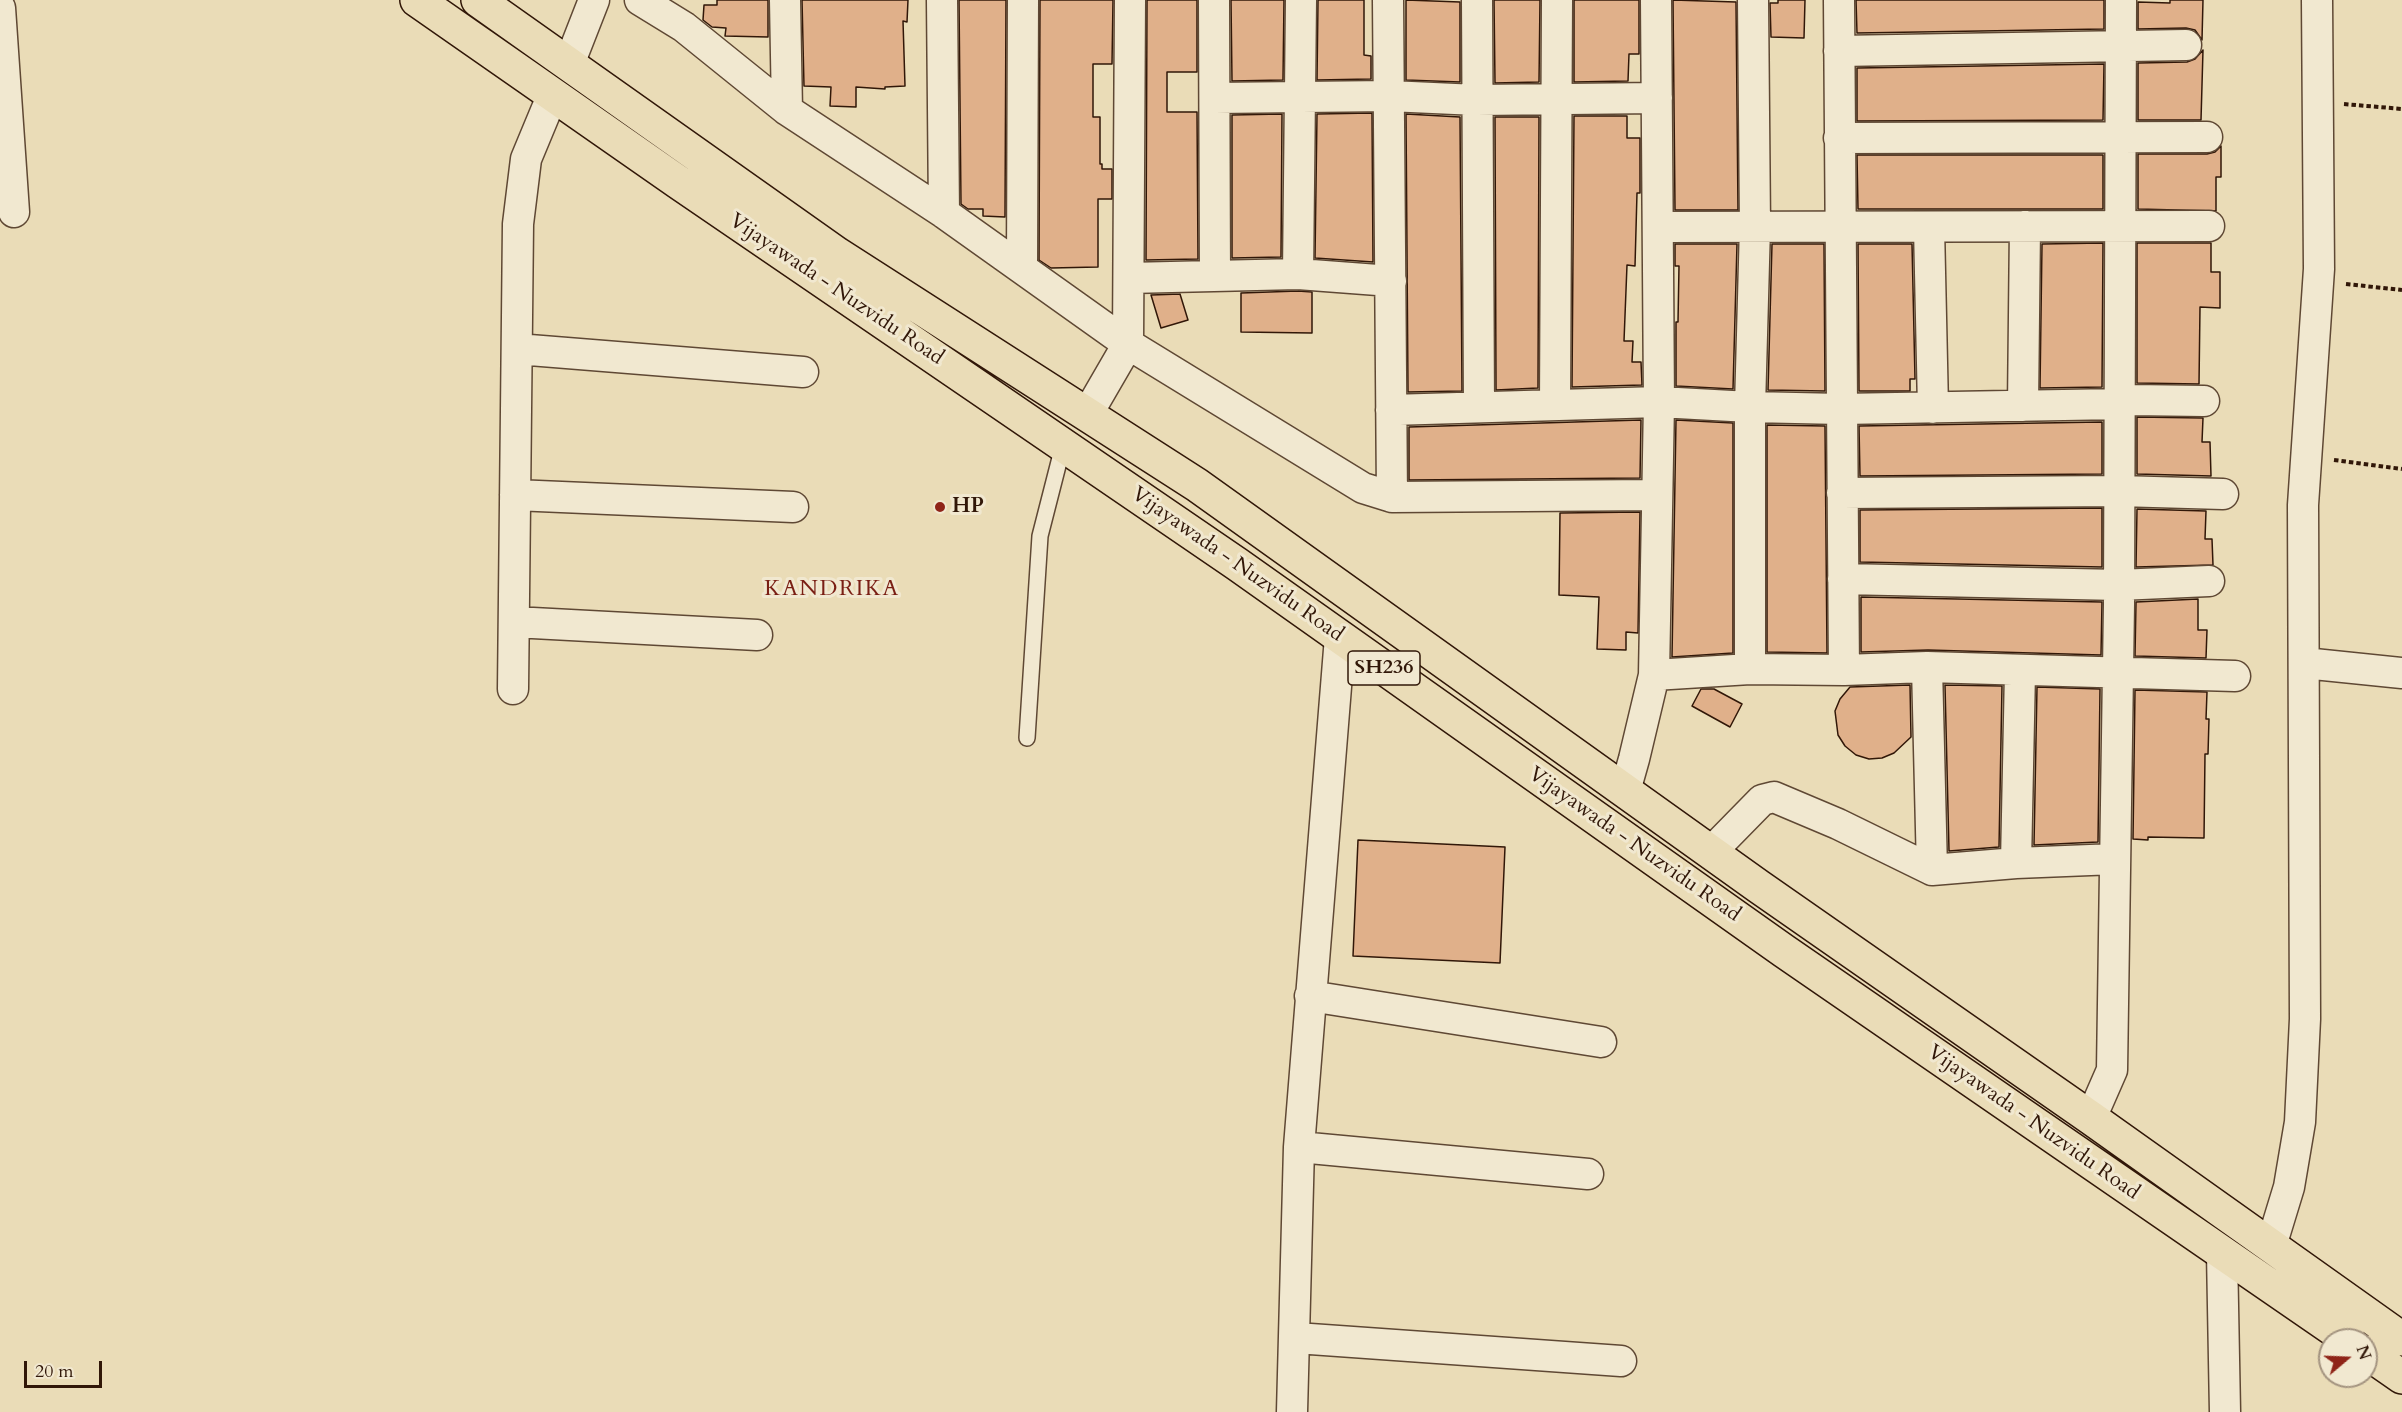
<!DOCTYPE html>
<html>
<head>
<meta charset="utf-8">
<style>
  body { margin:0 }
  #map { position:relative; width:2402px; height:1412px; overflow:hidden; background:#eadcb7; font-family:Cardo,serif }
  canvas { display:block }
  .north { position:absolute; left:2318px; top:1328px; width:60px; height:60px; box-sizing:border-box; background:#f1e8d0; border:2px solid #a49480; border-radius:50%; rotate:71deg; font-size:16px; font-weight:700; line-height:24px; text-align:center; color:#311708 }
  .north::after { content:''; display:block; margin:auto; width:21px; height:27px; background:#8f2418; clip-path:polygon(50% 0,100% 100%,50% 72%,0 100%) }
  .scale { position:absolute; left:24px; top:1361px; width:78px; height:27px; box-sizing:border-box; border:3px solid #311708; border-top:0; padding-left:8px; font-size:18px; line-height:21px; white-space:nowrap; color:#311708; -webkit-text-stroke:4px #f1e8d0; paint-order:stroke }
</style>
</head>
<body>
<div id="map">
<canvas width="2402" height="1412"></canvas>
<div class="north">N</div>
<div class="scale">20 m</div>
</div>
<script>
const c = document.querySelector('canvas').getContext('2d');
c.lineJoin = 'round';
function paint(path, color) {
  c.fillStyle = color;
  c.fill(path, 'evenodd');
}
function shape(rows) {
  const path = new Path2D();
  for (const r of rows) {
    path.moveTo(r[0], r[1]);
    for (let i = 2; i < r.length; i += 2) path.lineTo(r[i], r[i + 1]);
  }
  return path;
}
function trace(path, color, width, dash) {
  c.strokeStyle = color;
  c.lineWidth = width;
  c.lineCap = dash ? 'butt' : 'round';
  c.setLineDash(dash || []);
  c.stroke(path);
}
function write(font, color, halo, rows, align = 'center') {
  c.font = font + ' Cardo,serif';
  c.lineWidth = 6;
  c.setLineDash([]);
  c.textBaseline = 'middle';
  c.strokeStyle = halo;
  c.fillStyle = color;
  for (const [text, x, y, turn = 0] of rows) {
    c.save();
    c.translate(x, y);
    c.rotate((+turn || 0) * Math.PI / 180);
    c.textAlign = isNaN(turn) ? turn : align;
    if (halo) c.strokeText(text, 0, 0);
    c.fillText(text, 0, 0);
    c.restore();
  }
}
const building = shape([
  [717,0,768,0,768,37,725,36,726,28,712,27,703,20,704,5,717,5,717,0],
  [802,0,908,0,907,22,903,21,905,86,885,87,885,89,856,87,856,107,830,106,831,87,804,86,802,0],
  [959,0,1006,0,1005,217,983,216,983,209,968,209,961,204,959,0],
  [1040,0,1113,0,1112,64,1093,64,1093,117,1100,117,1100,164,1102,164,1102,169,1112,169,1112,199,1098,199,1098,267,1051,268,1039,260,1040,0],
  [1147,0,1197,0,1197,72,1167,72,1167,112,1197,112,1198,259,1146,260,1147,0],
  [1231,0,1284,0,1283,80,1232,81,1231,0],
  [1318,0,1364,0,1364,55,1371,56,1371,79,1317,80,1318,0],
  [1406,0,1460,2,1460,82,1406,80,1406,0],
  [1494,0,1540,0,1539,82,1495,83,1494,0],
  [1574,0,1639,0,1639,54,1629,54,1628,81,1574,82,1574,0],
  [1673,0,1736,2,1738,210,1675,210,1673,0],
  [1778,0,1805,0,1804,38,1771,37,1770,3,1778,3,1778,0],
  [1856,0,2104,0,2104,29,1857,33,1856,0],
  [2170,0,2203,0,2202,40,2195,30,2186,28,2138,29,2138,2,2170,3,2170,0],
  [2203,50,2201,120,2138,120,2138,63,2187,62,2195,59,2203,50],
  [2104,64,2103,120,1857,121,1857,68,2104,64],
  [1372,113,1373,262,1315,258,1317,114,1372,113],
  [1282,114,1281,257,1232,258,1232,115,1282,114],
  [1406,114,1460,117,1462,391,1408,392,1406,114],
  [1574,116,1627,116,1627,138,1640,138,1640,193,1637,193,1635,266,1627,265,1624,341,1633,341,1632,362,1641,362,1642,385,1572,387,1574,116],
  [1495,117,1539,117,1538,388,1496,390,1495,117],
  [2221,146,2221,177,2216,177,2216,211,2138,209,2138,154,2207,154,2215,152,2221,146],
  [1857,155,2103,155,2103,209,1858,209,1857,155],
  [2103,243,2102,387,2040,388,2042,244,2103,243],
  [2137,243,2211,243,2211,272,2220,272,2220,308,2200,307,2199,384,2137,383,2137,243],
  [1675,244,1737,244,1733,389,1676,386,1676,322,1678,322,1679,266,1675,266,1675,244],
  [1772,244,1824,244,1825,391,1768,390,1772,244],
  [1858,244,1912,244,1915,379,1910,379,1910,391,1859,391,1858,244],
  [1298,291,1312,292,1312,333,1241,332,1241,293,1298,291],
  [1180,294,1188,320,1161,328,1151,295,1180,294],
  [2137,417,2203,418,2202,442,2210,442,2211,476,2137,474,2137,417],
  [1641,420,1640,478,1409,480,1409,427,1641,420],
  [1676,420,1733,423,1733,653,1672,657,1676,420],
  [2102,422,2102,474,1860,476,1859,426,2102,422],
  [1767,425,1825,426,1827,653,1767,652,1767,425],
  [2102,508,2102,567,1860,562,1860,510,2102,508],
  [2137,509,2206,511,2205,539,2212,539,2213,565,2136,567,2137,509],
  [1640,512,1638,633,1626,632,1626,650,1597,649,1599,597,1559,595,1560,513,1640,512],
  [1861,597,2102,602,2101,655,1928,650,1861,652,1861,597],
  [2198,599,2198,630,2207,630,2206,658,2135,656,2136,602,2198,599],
  [1910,685,1911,737,1894,753,1882,758,1869,759,1856,755,1845,746,1838,735,1835,711,1840,699,1850,687,1910,685],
  [1945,685,2002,686,1999,847,1949,851,1945,685],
  [2037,687,2100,689,2098,842,2034,845,2037,687],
  [1701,689,1714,689,1742,704,1730,727,1692,706,1701,689],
  [2135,690,2207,692,2206,719,2209,719,2208,754,2205,754,2204,838,2148,837,2148,840,2133,839,2135,690],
  [1358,840,1505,847,1500,963,1353,956,1358,840]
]);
const path = shape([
  [2344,104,2402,109],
  [2346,284,2402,290],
  [2334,460,2402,469]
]);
const service = shape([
  [1027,738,1040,536,1063,446]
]);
const minor = shape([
  [640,0,684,27,787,110,944,213,1128,344,1363,488,1392,497,1656,495],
  [785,0,787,110],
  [942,0,944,213],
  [1214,0,1215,276],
  [1388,0,1392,497],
  [1477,0,1479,406],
  [1839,0,1844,670],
  [0,8,14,212],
  [1839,51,2186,45],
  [569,64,594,0],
  [1215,98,1389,96,1477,100,1657,98],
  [1839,138,2207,137],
  [1658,227,2209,226],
  [1929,227,1933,408],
  [1022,267,1023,0],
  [1298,274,1301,0],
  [1129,278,1298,274,1391,281],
  [517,349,803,372],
  [1555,404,1557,0],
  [2023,406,2025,226],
  [1391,410,1659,402,1750,407,1841,409,2119,404,2131,400,2204,401],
  [1088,413,1128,344,1130,0],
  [1842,493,2119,491,2223,494],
  [515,495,793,507],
  [1843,579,2119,585,2209,581],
  [514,622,757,635],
  [2304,663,2402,673],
  [1927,667,1932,870],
  [1750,669,1750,407,1755,226,1753,0],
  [1654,675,1750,669,1844,670,1927,667,2235,676],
  [513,689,518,224,526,159,553,94],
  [1625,791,1634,759,1654,675,1659,402,1656,0],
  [1711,852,1762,800,1774,797,1838,824,1932,870,2016,863,2115,859],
  [2016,863,2020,671],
  [1310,996,1601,1042],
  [2091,1118,2112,1070,2119,604,2121,0],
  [1299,1147,1588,1174],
  [2271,1246,2289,1187,2300,1122,2305,1019,2303,505,2319,269,2317,0],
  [2222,1253,2225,1412],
  [1296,1338,1621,1361],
  [1292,1412,1299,1147,1340,637]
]);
const primary = shape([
  [417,0,678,182,1237,564,1784,951,2349,1340],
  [478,0,837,254,1197,485,1758,886,2091,1118,2402,1339],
  [2366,1352,2402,1377]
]);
const markers = [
  [940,507,6,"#8f2418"]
];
const shields = [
  [1384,668,72]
];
const shieldNames = [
  ["SH236",1384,668]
];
const streetNames = [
  ["Vijayawada - Nuzvidu Road",836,290,34],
  ["Vijayawada - Nuzvidu Road",1237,565,35],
  ["Vijayawada - Nuzvidu Road",1634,845,35],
  ["Vijayawada - Nuzvidu Road",2033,1123,35]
];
const poiNames = [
  ["HP",952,507]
];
const neighbourhoodNames = [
  ["KANDRIKA",832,590]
];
paint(building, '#e0b08a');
trace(building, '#311708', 1.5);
trace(service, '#5f4834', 18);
trace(minor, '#5f4834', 33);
trace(primary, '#311708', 36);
trace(path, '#311708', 4, [4.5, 3]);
trace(service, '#f1e8d0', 15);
trace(minor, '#f1e8d0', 30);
trace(primary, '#eadcb7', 33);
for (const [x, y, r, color] of markers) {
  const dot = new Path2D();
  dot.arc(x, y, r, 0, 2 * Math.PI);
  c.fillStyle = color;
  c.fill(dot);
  trace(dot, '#f1e8d0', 2);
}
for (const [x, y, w] of shields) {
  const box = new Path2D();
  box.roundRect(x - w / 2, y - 17, w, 34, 4.5);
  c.fillStyle = '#f1e8d0';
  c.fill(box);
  trace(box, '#311708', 1.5);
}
write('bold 20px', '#311708', null, shieldNames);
write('21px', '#311708', '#f1e8d0', streetNames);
write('bold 21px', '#311708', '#f1e8d0', poiNames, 'left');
c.letterSpacing = '1.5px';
write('22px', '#7a1f14', '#f1e8d0', neighbourhoodNames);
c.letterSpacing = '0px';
</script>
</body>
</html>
